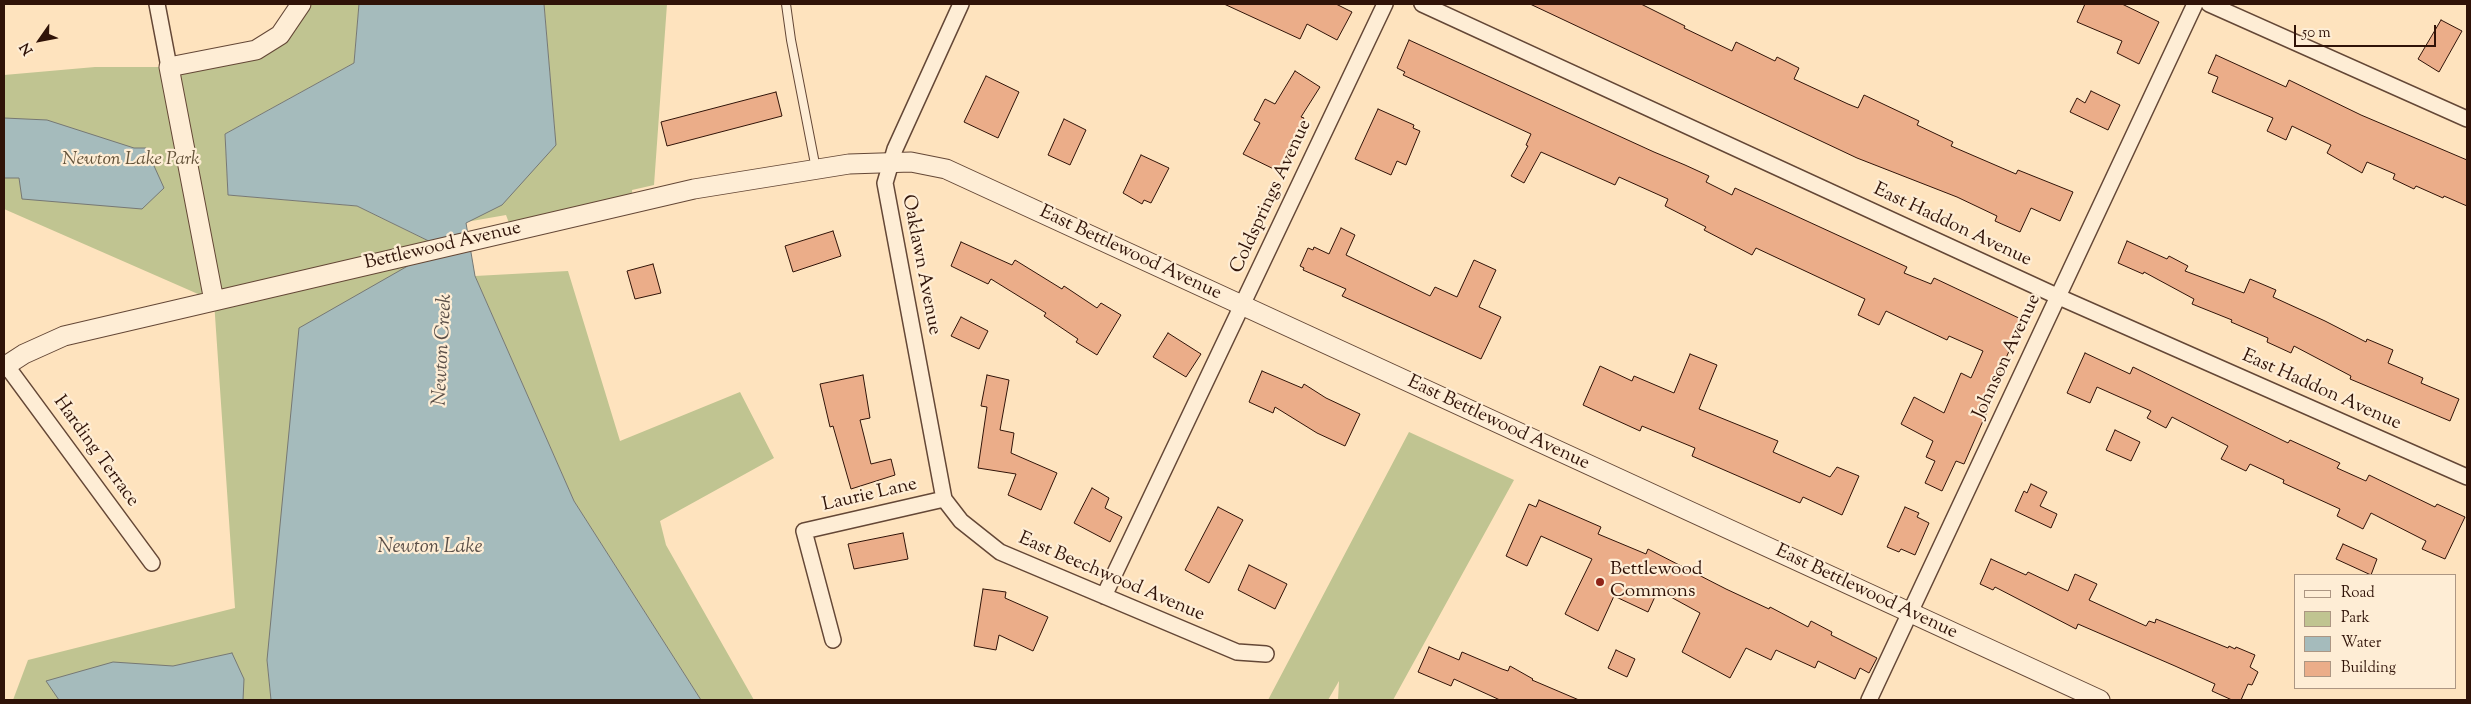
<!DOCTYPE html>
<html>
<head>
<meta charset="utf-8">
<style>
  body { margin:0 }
  #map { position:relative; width:2471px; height:704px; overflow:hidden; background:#fee3be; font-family:"Sorts Mill Goudy",serif }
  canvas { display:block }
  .frame { position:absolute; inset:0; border:5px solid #301308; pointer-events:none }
  .legend { position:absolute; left:2294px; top:574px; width:162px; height:115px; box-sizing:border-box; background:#feedd5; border:1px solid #ac9683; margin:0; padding:6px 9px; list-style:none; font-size:15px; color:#301308 }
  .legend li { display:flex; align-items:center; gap:10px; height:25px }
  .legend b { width:25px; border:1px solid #ac9683 }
  .north { position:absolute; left:15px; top:15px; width:50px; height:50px; -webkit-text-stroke:4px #feedd5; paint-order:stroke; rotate:237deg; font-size:14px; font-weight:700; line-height:20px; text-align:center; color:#301308 }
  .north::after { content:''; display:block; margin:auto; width:18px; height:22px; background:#301308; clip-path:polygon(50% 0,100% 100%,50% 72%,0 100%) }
  .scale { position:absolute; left:2294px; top:25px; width:142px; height:22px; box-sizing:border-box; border:2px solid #301308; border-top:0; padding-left:6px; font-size:15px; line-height:18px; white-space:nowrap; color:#301308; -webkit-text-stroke:4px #feedd5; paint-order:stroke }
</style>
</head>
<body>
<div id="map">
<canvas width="2471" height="704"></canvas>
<div class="frame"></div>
<ul class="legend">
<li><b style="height:6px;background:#feedd5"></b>Road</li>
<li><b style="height:14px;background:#c0c491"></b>Park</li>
<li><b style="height:14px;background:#a5bbbc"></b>Water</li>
<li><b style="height:14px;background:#ebad89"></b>Building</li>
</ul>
<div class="north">N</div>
<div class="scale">50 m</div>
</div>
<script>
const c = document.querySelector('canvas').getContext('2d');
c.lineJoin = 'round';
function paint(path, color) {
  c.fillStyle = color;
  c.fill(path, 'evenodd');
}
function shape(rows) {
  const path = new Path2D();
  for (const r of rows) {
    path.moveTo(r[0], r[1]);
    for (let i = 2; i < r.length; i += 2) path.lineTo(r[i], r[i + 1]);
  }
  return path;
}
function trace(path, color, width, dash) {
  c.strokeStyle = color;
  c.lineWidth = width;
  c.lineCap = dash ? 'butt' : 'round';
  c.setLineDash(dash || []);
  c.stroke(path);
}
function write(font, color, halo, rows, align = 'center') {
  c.font = font + ' "Sorts Mill Goudy",serif';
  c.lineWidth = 4.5;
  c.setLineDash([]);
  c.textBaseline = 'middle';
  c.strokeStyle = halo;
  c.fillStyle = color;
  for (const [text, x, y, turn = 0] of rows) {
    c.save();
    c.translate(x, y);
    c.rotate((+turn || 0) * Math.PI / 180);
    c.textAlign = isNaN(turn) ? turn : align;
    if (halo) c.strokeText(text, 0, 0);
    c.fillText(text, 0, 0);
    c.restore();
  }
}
const green = shape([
  [301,4,359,4,354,63,225,134,228,195,357,206,441,247,267,660,271,700,13,700,28,660,235,608,214,301,4,209,4,75,95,67,169,67,256,50],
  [544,4,667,4,654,185,632,190,633,204,512,231,506,215,466,222,555,133],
  [568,271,620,441,740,392,774,458,660,521,666,545,754,700,701,700,574,501,475,276],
  [1409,432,1514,480,1393,700,1338,700,1339,681,1328,700,1268,700]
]);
const water = shape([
  [359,4,544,4,556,145,502,205,466,223,475,276,574,501,701,700,271,700,267,660,299,328,441,247,357,206,228,195,225,134,354,63,359,4],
  [4,118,47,120,134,148,146,148,164,188,142,209,22,199,19,178,4,178,4,118],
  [232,653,244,679,243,700,59,700,46,681,113,662,173,666,232,653]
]);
const building = shape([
  [1224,4,1336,4,1352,12,1337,40,1307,24,1300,39,1224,4],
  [1530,4,1641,4,1685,26,1684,28,1732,51,1736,42,1775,61,1777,57,1799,68,1794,79,1848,104,1858,108,1864,95,1919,121,1917,125,1953,142,1951,146,2016,174,2018,170,2073,192,2060,221,2031,208,2020,232,1995,221,1997,216,1957,197,1857,158,1530,4],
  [2085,4,2122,4,2159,22,2139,64,2117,53,2122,41,2077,22,2085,4],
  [2441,20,2462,31,2439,72,2418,59,2441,20],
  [1409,40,1654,152,1685,165,1709,176,1706,182,1732,195,1735,188,1907,267,1904,273,1931,284,1934,278,2023,320,1993,387,1997,389,1964,464,1956,461,1942,491,1925,483,1935,461,1926,457,1933,441,1901,424,1914,397,1944,413,1961,373,1971,378,1983,351,1949,336,1947,340,1886,311,1879,325,1858,315,1865,299,1756,248,1752,255,1704,230,1706,227,1665,206,1668,199,1619,177,1615,185,1541,152,1524,183,1511,176,1528,146,1526,145,1531,134,1403,75,1405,72,1397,68,1409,40],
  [2216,55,2286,87,2289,80,2361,115,2467,160,2467,206,2444,196,2443,198,2416,186,2414,189,2393,179,2395,174,2367,162,2362,173,2327,153,2331,145,2292,126,2286,140,2267,131,2273,118,2212,92,2218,77,2208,73,2216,55],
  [1295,71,1320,87,1301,117,1304,118,1280,172,1243,154,1260,123,1254,120,1265,99,1275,104,1295,71],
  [986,76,1019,92,998,138,964,122,986,76],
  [2091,91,2120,105,2108,130,2070,112,2077,98,2085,103,2091,91],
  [776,92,782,116,667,146,661,122,776,92],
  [1378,109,1414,125,1413,128,1420,131,1406,165,1397,161,1391,175,1355,159,1378,109],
  [1064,119,1086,130,1070,165,1048,155,1064,119],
  [1141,155,1169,168,1151,203,1144,200,1142,204,1123,193,1141,155],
  [1341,228,1355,235,1346,255,1430,296,1435,287,1457,297,1474,260,1496,270,1479,307,1501,317,1481,359,1342,296,1346,289,1303,270,1304,268,1300,266,1308,248,1313,250,1314,247,1329,254,1341,228],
  [833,231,841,256,793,272,785,246,833,231],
  [2127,241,2167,259,2169,256,2188,266,2185,271,2244,293,2250,279,2276,290,2273,297,2325,321,2366,342,2367,339,2393,350,2388,363,2423,378,2421,383,2459,399,2450,421,2350,379,2351,376,2294,346,2291,353,2267,342,2268,338,2231,322,2232,320,2192,304,2194,299,2144,272,2143,274,2118,263,2127,241],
  [961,242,1012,265,1015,260,1062,289,1064,286,1097,308,1101,303,1121,315,1097,355,1076,342,1078,339,1044,316,1046,313,991,279,988,284,951,266,961,242],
  [653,264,661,293,635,299,627,271,653,264],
  [961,317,988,331,979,349,951,336,961,317],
  [1168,333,1201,354,1186,377,1153,357,1168,333],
  [2085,353,2130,374,2133,367,2288,443,2290,440,2340,463,2337,468,2366,481,2369,475,2435,507,2437,504,2465,517,2445,559,2422,549,2426,541,2371,513,2363,529,2337,516,2340,509,2283,483,2284,480,2250,464,2246,471,2221,459,2228,446,2172,417,2166,428,2147,418,2151,411,2097,387,2090,403,2067,393,2085,353],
  [1690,354,1717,365,1699,409,1778,441,1773,452,1830,477,1837,467,1859,476,1842,515,1803,497,1800,503,1692,456,1695,448,1642,426,1640,431,1583,405,1600,366,1632,381,1634,376,1674,393,1690,354],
  [1262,371,1302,388,1304,384,1326,398,1360,414,1345,446,1317,433,1275,407,1273,413,1249,402,1262,371],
  [863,375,870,418,860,420,871,464,891,459,895,475,851,489,833,426,830,427,820,384,863,375],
  [987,375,1009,380,1000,430,1014,433,1011,453,1057,473,1041,510,1008,495,1016,474,978,468,987,407,981,406,987,375],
  [2115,430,2140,442,2131,461,2106,450,2115,430],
  [2031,484,2047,492,2040,506,2057,514,2051,528,2015,511,2024,491,2027,493,2031,484],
  [1092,488,1109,498,1105,508,1122,517,1110,542,1074,523,1092,488],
  [1539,500,1601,527,1598,534,1646,554,1648,549,1726,589,1769,609,1770,607,1808,627,1811,621,1832,632,1831,635,1877,658,1869,673,1860,668,1855,679,1818,661,1815,668,1776,650,1771,660,1746,648,1730,678,1682,652,1700,613,1658,590,1648,612,1614,596,1598,631,1565,614,1592,559,1541,536,1527,566,1506,556,1529,504,1536,507,1539,500],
  [1218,507,1243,520,1209,583,1185,570,1218,507],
  [1905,507,1919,513,1917,517,1929,523,1915,555,1901,549,1899,552,1887,547,1905,507],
  [903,533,908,559,854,569,848,544,903,533],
  [2343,544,2377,559,2371,575,2336,559,2343,544],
  [1991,559,2026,575,2028,572,2068,591,2075,574,2097,584,2089,600,2146,626,2149,621,2155,623,2156,619,2228,648,2229,646,2235,649,2236,647,2255,655,2250,667,2258,672,2252,685,2248,684,2241,700,2232,700,2212,691,2215,684,2175,666,2078,624,2076,629,1995,587,1993,590,1980,584,1991,559],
  [1249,565,1287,584,1275,609,1238,590,1249,565],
  [983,589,1006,592,1005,598,1048,617,1033,651,999,635,996,650,974,646,983,589],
  [1429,647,1459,660,1462,652,1502,669,1508,671,1510,666,1533,679,1532,680,1579,700,1500,700,1454,679,1451,686,1418,672,1429,647],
  [1616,650,1635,659,1627,677,1608,668,1616,650]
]);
const service = shape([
  [786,4,791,40,816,169]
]);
const minor = shape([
  [157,4,169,67],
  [961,4,895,149,885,183,944,499,961,521,1000,552,1237,652,1266,654],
  [1422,4,2059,297,2467,477],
  [2209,4,2467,119],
  [6,365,152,563],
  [1104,596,1385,4],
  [833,640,804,531,944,499],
  [1869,700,2195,4]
]);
const tertiary = shape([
  [214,301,169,67,256,50,280,35,301,4],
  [4,367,24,354,64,336,694,189,849,164,911,162,946,169,2100,700]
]);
const markers = [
  [1600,582,5,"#8f2418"]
];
const parkNames = [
  ["Newton Lake Park",131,161]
];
const streetNames = [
  ["Coldsprings Avenue",1272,197,-65],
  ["East Haddon Avenue",1952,226,25],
  ["Bettlewood Avenue",443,247,-13],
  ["East Bettlewood Avenue",1130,254,25],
  ["Oaklawn Avenue",920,265,79],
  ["Johnson Avenue",2008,357,-65],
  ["East Haddon Avenue",2321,391,24],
  ["East Bettlewood Avenue",1498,424,25],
  ["Harding Terrace",95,452,54],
  ["Laurie Lane",870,496,-13],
  ["East Beechwood Avenue",1111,578,23],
  ["East Bettlewood Avenue",1866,593,25]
];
const poiNames = [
  ["Bettlewood",1610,571],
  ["Commons",1610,593]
];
const waterNames = [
  ["Newton Creek",444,350,-87],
  ["Newton Lake",430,549]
];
paint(green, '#c0c491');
paint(water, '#a5bbbc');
trace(water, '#767874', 1);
paint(building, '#ebad89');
trace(building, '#301308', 1);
trace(service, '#644736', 10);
trace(minor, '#644736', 18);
trace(tertiary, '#644736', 21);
trace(service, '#feedd5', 8);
trace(minor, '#feedd5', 15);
trace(tertiary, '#feedd5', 19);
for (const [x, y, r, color] of markers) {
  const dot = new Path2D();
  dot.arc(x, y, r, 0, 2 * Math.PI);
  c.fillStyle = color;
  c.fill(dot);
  trace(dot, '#feedd5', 2);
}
write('italic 19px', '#625138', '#feedd5', parkNames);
write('19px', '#301308', '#feedd5', streetNames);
write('19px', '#301308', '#feedd5', poiNames, 'left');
write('italic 20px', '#594e47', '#feedd5', waterNames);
</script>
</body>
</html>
